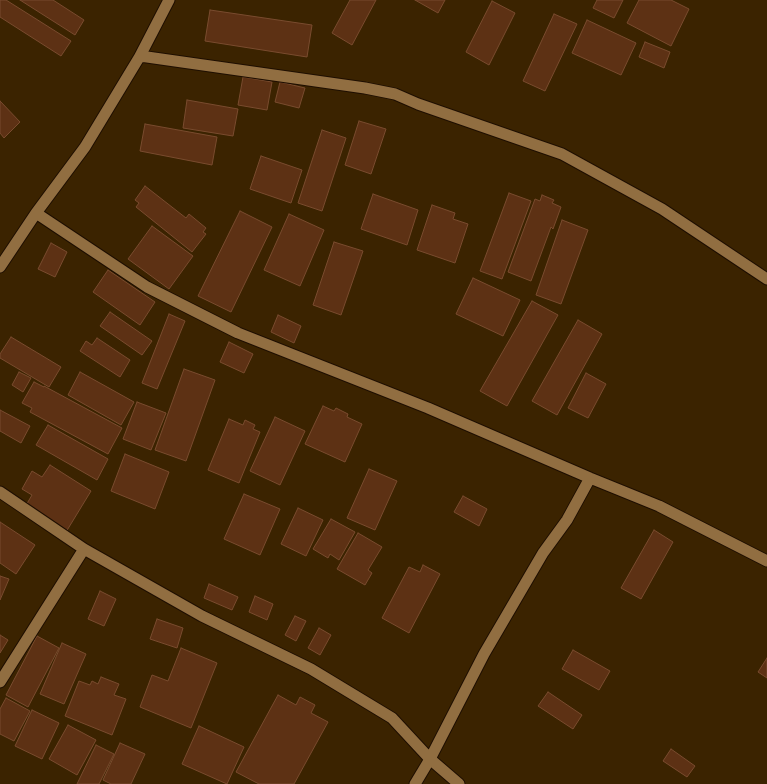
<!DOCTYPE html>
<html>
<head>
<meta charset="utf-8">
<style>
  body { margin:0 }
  canvas { display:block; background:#3b2300 }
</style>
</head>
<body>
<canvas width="767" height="784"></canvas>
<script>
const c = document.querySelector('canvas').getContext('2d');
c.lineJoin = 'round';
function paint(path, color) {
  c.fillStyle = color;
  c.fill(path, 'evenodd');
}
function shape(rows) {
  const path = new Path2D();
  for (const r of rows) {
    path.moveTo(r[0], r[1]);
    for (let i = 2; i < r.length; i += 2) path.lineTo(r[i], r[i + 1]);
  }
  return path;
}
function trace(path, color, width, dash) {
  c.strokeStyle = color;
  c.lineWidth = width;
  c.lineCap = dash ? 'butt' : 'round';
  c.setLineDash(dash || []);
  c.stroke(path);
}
const building = shape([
  [0,0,6,0,71,41,61,56,0,17,0,0],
  [20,0,53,0,84,20,75,35,20,0],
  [350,0,376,0,352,45,332,33,350,0],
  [415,0,445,0,438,13,415,0],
  [597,0,623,0,614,18,593,8,597,0],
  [639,0,671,0,689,9,671,46,627,23,639,0],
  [492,1,515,13,489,65,466,52,492,1],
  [210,10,312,25,307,57,205,41,210,10],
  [554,14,577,24,545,91,523,81,554,14],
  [587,20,636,43,621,75,572,53,587,20],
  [645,42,670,52,664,68,639,57,645,42],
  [243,77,272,82,267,110,238,105,243,77],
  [280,82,305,88,299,108,275,102,280,82],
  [187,100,238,109,233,136,183,128,187,100],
  [0,101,20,122,4,138,0,133,0,101],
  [359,121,386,129,371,174,345,165,359,121],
  [145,124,217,137,212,165,140,151,145,124],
  [322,130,346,138,322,211,298,203,322,130],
  [261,156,302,170,291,203,250,189,261,156],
  [145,186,186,218,189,214,206,228,203,232,206,234,192,252,136,207,139,203,135,200,145,186],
  [509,193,531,201,502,279,480,271,509,193],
  [373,194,418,210,407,245,361,229,373,194],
  [542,195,554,200,552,203,561,207,553,229,551,227,531,281,508,272,535,199,540,201,542,195],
  [432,205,455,213,453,219,468,224,455,263,417,250,432,205],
  [240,211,272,227,231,312,198,296,240,211],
  [289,214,324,230,300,286,264,270,289,214],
  [562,220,588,230,561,304,536,295,562,220],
  [152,226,193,256,169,289,128,259,152,226],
  [334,242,363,251,341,315,313,305,334,242],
  [51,243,67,252,55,277,38,269,51,243],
  [108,270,155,302,140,325,93,292,108,270],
  [473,278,520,300,503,336,456,314,473,278],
  [532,301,558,315,507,406,480,391,532,301],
  [110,312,152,341,142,355,100,326,110,312],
  [169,314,185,321,157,389,142,383,169,314],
  [278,315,301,326,294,343,271,332,278,315],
  [578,320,602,334,557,415,532,401,578,320],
  [11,337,61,367,49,387,0,358,0,354,11,337],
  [97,338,130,360,120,377,80,351,86,341,92,345,97,338],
  [229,342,253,354,244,373,220,362,229,342],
  [184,369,215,380,186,461,155,450,184,369],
  [19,372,31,378,23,392,12,385,19,372],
  [80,372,134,402,121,425,68,395,80,372],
  [586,373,606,384,588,418,568,408,586,373],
  [34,382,44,387,44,386,122,428,108,454,30,412,32,408,22,403,34,382],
  [137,402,166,413,151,450,123,439,137,402],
  [323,406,334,411,336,408,348,414,347,417,362,424,345,462,305,444,323,406],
  [0,410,30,426,21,443,0,431,0,410],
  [275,417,305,431,280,485,250,471,275,417],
  [229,419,243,425,245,420,255,425,253,429,260,432,239,483,208,470,229,419],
  [48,425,108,459,97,480,36,445,48,425],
  [125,454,169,472,155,509,111,491,125,454],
  [50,465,91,491,66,532,25,507,32,495,22,489,32,471,42,477,50,465],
  [369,469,397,481,375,530,347,518,369,469],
  [244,494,280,509,260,555,224,539,244,494],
  [463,496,487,509,479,526,454,512,463,496],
  [298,508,323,520,306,556,281,544,298,508],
  [331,519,355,532,339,560,330,554,328,558,313,549,331,519],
  [0,522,35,545,16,574,0,563,0,522],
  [654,530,673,542,641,599,621,588,654,530],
  [358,533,382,547,368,570,372,573,365,585,337,569,358,533],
  [423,565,440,574,409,633,382,618,409,567,420,572,423,565],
  [0,576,9,579,0,600,0,576],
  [209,584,238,597,232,610,204,598,209,584],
  [100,591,116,599,104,626,88,619,100,591],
  [255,596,273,604,267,620,249,612,255,596],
  [295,616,306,621,296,641,285,635,295,616],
  [157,619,183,628,177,648,150,639,157,619],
  [319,628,331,635,320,655,308,648,319,628],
  [0,635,8,640,0,653,0,635],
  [37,636,59,648,28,707,6,695,37,636],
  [62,643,86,654,64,704,40,694,62,643],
  [181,648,217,663,191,728,140,707,152,675,168,681,181,648],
  [573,650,610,671,599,690,562,669,573,650],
  [767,658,767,678,758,672,767,658],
  [101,677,119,684,114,695,126,699,112,735,65,716,79,681,90,685,92,681,98,684,101,677],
  [548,692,582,715,573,729,538,706,548,692],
  [278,695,296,705,300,697,315,705,311,713,328,722,294,784,259,784,236,772,278,695],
  [6,698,30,711,14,741,0,734,0,709,6,698],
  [32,710,59,723,42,759,15,746,32,710],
  [68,725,96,740,77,775,49,759,68,725],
  [199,726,244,747,227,784,182,764,199,726],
  [120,743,145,754,131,784,111,784,103,780,120,743],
  [96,745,114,754,99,784,77,784,96,745],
  [671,749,695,766,687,777,663,761,671,749]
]);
const minor = shape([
  [140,56,365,88,395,94,418,104,562,154,662,209,767,279],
  [36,213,147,287,238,333,428,408,590,478,659,506,767,561],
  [0,267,36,213,85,147,140,56,169,0],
  [0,492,84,549,202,616,311,669,392,718,430,759,459,784],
  [0,682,84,549],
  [415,784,430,759,484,654,543,553,567,520,590,478]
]);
paint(building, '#5d3114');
trace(building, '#794b2e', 1);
trace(minor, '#1e0e00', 13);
trace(minor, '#916e41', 11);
</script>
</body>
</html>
